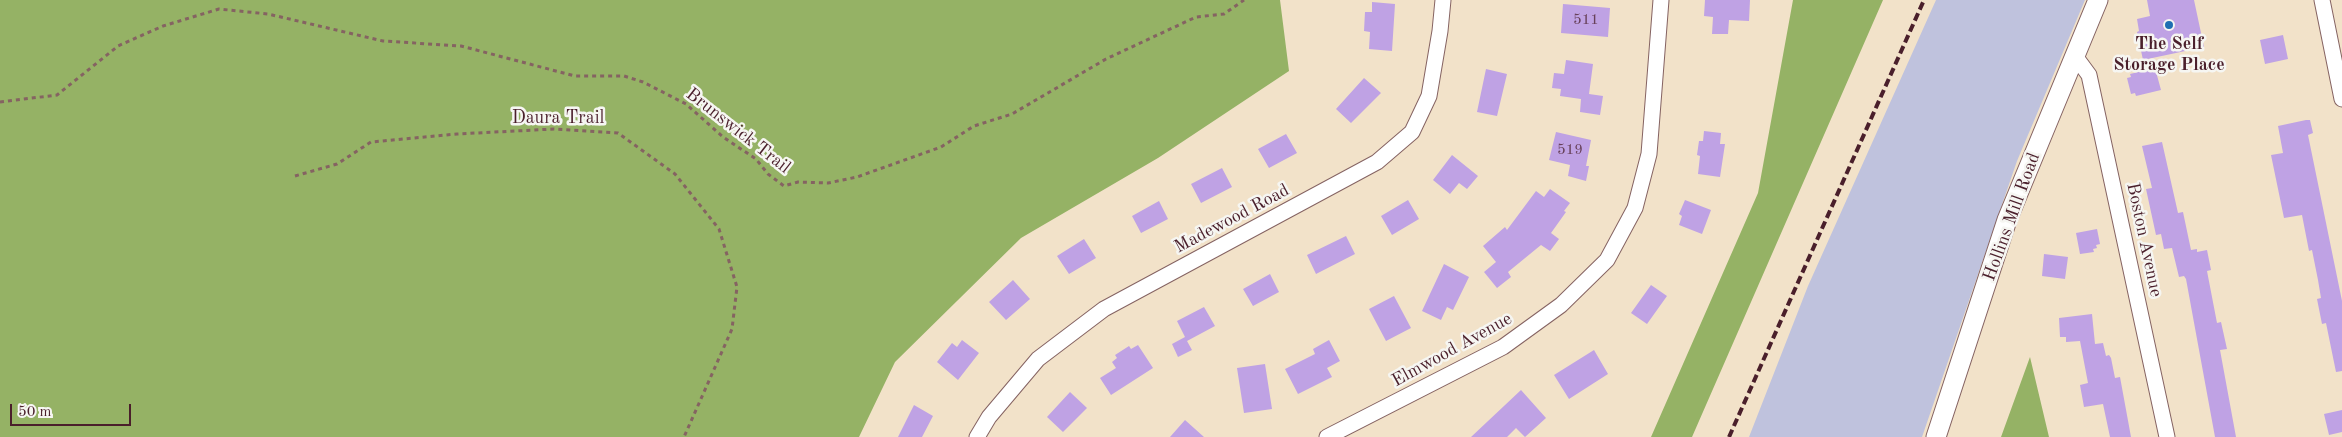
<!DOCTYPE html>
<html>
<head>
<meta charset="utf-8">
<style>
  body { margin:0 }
  #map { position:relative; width:2342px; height:437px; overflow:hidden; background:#f2e2c9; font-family:"Old Standard TT",serif }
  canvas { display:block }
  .scale { position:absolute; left:10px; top:404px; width:121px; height:22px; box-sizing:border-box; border:2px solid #4a1f2b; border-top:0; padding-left:6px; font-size:15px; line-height:18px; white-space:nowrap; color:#4a1f2b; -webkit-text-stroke:4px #f6f6f2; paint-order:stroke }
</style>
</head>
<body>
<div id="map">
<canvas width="2342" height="437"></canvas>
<div class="scale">50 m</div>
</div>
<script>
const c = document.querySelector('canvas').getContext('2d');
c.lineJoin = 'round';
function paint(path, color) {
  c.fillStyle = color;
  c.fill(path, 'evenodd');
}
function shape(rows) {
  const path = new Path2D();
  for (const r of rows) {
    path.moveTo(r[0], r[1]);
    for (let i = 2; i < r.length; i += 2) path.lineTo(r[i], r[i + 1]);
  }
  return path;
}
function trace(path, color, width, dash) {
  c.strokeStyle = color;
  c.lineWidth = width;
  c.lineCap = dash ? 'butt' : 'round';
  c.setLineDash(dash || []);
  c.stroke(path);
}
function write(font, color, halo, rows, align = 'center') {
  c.font = font + ' "Old Standard TT",serif';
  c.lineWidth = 5;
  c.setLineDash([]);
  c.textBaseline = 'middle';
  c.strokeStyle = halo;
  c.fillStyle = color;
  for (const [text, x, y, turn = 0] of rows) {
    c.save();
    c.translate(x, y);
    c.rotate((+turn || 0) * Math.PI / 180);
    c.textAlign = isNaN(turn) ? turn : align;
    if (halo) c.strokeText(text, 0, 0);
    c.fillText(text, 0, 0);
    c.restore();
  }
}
const industrial = shape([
  [1936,0,2085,0,2017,161,1922,437,1749,437,1808,286]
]);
const forest = shape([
  [0,0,1280,0,1289,71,1158,158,1021,238,895,362,859,437,0,437],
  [1793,0,1883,0,1692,437,1651,437,1758,193],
  [2030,357,2049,437,2001,437]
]);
const building = shape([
  [1705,0,1750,0,1749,21,1729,20,1728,34,1712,34,1713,17,1704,16],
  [2147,0,2194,0,2204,47,2143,60,2137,32,2139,31,2137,19,2150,16],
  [1372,2,1395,4,1392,51,1369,49,1370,32,1364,31,1365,12,1372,12],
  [1563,4,1610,8,1608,37,1561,33],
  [2283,35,2288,59,2265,64,2260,40],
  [1566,60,1593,64,1589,94,1603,96,1600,115,1580,112,1581,99,1560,96,1561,89,1552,88,1554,73,1564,74],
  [2155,68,2161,90,2136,96,2135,93,2131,94,2127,78,2131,77,2130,74],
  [1486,69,1507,74,1497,116,1477,112],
  [1364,78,1381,93,1351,123,1336,109],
  [2306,120,2310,120,2313,133,2308,135,2342,301,2342,371,2336,372,2326,323,2322,324,2317,299,2321,298,2318,280,2312,250,2309,251,2302,215,2284,218,2271,155,2283,153,2278,126],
  [1704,131,1721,133,1720,144,1725,144,1720,177,1698,174,1700,156,1697,155,1699,141,1703,141],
  [1556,132,1591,140,1586,166,1589,166,1586,181,1568,176,1570,165,1549,160],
  [1286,134,1297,153,1269,168,1258,149],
  [2162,142,2178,213,2183,212,2191,250,2197,249,2197,252,2207,250,2211,270,2207,271,2217,323,2221,322,2227,349,2220,350,2236,437,2215,437,2186,279,2184,276,2179,277,2172,248,2164,249,2161,234,2156,235,2146,189,2152,188,2142,146],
  [1452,155,1478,176,1467,189,1459,183,1450,194,1433,180],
  [1222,168,1232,187,1201,203,1191,184],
  [1550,189,1570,203,1564,211,1566,212,1551,233,1559,239,1550,251,1541,245,1508,272,1511,277,1497,288,1484,272,1496,262,1483,246,1505,227,1507,230,1536,191,1544,197],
  [1408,200,1419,219,1392,235,1381,216],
  [1685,200,1711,210,1702,234,1679,225,1682,216,1679,214],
  [1159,201,1168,219,1141,233,1132,216],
  [2097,229,2100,244,2096,245,2097,248,2093,249,2094,252,2080,254,2076,233],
  [1346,236,1355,254,1316,274,1307,255],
  [1084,239,1096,258,1069,274,1057,256],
  [2044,254,2068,257,2065,279,2042,276],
  [1444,264,1469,277,1453,310,1447,307,1441,320,1422,311],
  [1270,274,1279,292,1253,306,1243,289],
  [1013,280,1030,299,1006,320,989,302],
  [1651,285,1667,296,1647,324,1631,313],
  [1394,296,1411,328,1386,341,1369,309],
  [1204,307,1215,326,1187,341,1192,350,1178,357,1172,344,1185,337,1177,321],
  [2092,314,2095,344,2103,343,2106,356,2109,355,2111,358,2115,378,2120,377,2131,437,2110,437,2103,404,2084,407,2080,385,2088,383,2080,341,2066,342,2066,337,2060,337,2059,318],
  [962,340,979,353,958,380,937,362,952,343,957,347],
  [1329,340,1340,361,1327,368,1332,377,1298,394,1285,369,1315,354,1313,349],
  [1138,345,1153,368,1111,395,1100,378,1116,368,1112,362,1117,358,1115,355,1129,346,1131,349],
  [1594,350,1608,374,1569,399,1554,375],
  [1265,364,1272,409,1244,413,1237,368],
  [1521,390,1546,418,1525,437,1516,428,1507,437,1471,437],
  [1070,392,1087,408,1063,432,1047,417],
  [914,405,933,416,922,437,898,437],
  [2342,410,2342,432,2329,435,2324,414],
  [1185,420,1204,437,1170,437]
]);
const path = shape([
  [0,102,57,95,118,46,163,26,219,9,268,14,383,41,461,46,575,76,624,76,643,82,686,104,723,137,756,159,768,174,784,186,798,182,828,183,857,177,941,147,974,126,1012,114,1106,59,1196,17,1224,14,1244,0],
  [295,176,337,164,371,142,457,134,554,129,618,133,675,174,719,229,737,287,732,329,684,437]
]);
const minor = shape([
  [2322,0,2342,99],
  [2075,56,2089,75,2167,437],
  [977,437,989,417,1038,359,1104,309,1377,162,1412,132,1429,96,1440,31,1443,0],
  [1327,437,1503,347,1561,305,1607,260,1635,208,1649,154,1661,0]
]);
const tertiary = shape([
  [1936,437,2007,220,2098,0]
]);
const rail = shape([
  [1729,437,1924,0]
]);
const markers = [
  [2169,25,5,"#1f6fb2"]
];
const numberNames = [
  ["511",1586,20],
  ["519",1570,150]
];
const poiNames = [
  ["The Self",2169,44],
  ["Storage Place",2169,65]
];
const streetNames = [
  ["Daura Trail",558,118],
  ["Brunswick Trail",738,131,38],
  ["Hollins Mill Road",2012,217,-70],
  ["Madewood Road",1232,219,-28],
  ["Boston Avenue",2144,240,78],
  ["Elmwood Avenue",1452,350,-29]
];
paint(industrial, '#bfc2dd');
paint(forest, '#95b265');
paint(building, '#bfa2e4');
trace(minor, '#856362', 17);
trace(tertiary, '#856362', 21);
trace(path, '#856362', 3, [4, 4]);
trace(minor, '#fff', 15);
trace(tertiary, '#fff', 19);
trace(rail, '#4a1f2b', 4, [8, 4]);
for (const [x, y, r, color] of markers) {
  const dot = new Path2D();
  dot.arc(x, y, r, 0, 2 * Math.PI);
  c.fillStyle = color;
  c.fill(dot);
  trace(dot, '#f6f6f2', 2);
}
write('15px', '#674059', null, numberNames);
write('bold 18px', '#4a1f2b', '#f6f6f2', poiNames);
write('18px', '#4a1f2b', '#f6f6f2', streetNames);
</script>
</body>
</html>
